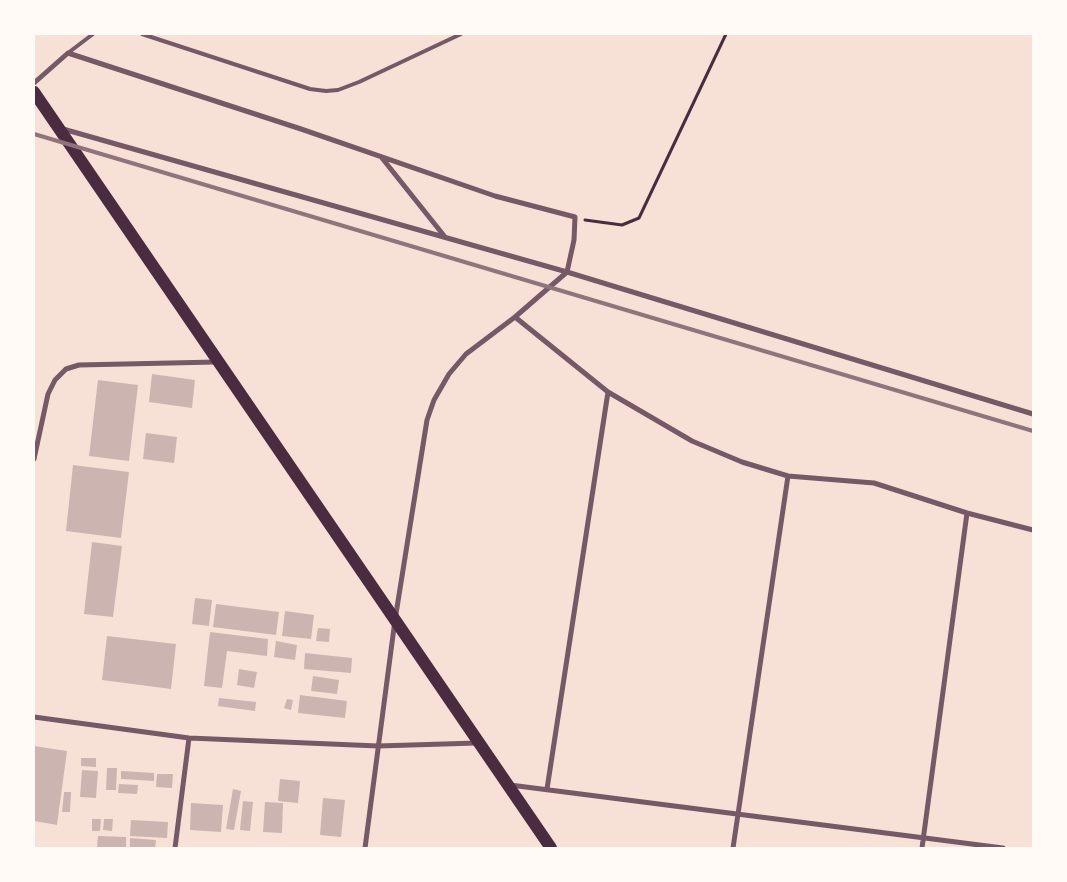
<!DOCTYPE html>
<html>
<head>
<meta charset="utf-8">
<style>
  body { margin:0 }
  #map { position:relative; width:1067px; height:882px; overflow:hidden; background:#f7e1d7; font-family:"Noto Serif",serif }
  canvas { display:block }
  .frame { position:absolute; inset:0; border:35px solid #fffaf5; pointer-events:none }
</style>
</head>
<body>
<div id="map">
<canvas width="1067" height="882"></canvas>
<div class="frame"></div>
</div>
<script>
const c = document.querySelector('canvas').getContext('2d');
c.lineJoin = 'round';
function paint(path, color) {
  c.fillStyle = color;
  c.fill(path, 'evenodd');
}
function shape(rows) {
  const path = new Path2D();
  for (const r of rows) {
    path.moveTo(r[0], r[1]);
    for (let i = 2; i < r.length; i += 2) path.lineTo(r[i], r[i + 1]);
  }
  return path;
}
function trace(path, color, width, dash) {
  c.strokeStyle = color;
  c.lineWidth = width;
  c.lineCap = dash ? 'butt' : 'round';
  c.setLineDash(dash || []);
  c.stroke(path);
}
const building = shape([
  [152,374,195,380,192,408,149,402],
  [98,380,138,385,129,461,89,456],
  [146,433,177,437,174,463,143,459],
  [73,465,129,472,121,538,66,531],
  [92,542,122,546,113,617,84,614],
  [195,598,212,600,209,626,192,624],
  [216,604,279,612,276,635,213,627],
  [285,611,314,615,311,639,282,636],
  [318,628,330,629,329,642,316,641],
  [210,632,268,639,267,656,227,651,222,688,204,686],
  [107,636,176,644,171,689,102,680],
  [276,641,297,645,295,660,274,657],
  [305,653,352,658,351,673,304,669],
  [239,669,257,672,254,688,237,685],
  [313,676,339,680,337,694,311,691],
  [300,695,347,701,345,718,298,713],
  [219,698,256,702,255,711,218,706],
  [287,699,293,700,291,710,284,708],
  [34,746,67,751,57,825,34,821],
  [81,758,96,758,96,767,81,766],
  [107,768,117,768,116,790,106,790],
  [82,770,98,771,96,798,80,797],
  [121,771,154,773,154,781,121,779],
  [157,774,173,774,172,788,156,787],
  [280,779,300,781,298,803,278,801],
  [119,784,138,785,137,794,118,793],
  [233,789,241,791,234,830,226,829],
  [64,792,71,792,70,812,62,812],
  [323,798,345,800,341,837,320,835],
  [243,801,253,802,250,831,240,830],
  [265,802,283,803,282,833,263,832],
  [191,803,223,805,221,832,190,830],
  [92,819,101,819,100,831,92,831],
  [104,819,113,819,112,831,103,830],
  [131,820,168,822,167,838,130,836],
  [98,836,126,837,126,848,97,847],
  [130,838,156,840,155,848,130,848]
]);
const path = shape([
  [585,220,622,225,639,218,726,34]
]);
const service = shape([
  [142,34,310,89,326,91,338,90,359,82,461,34],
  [68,53,93,34]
]);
const minor = shape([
  [34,83,68,53,301,129,495,196,575,217,574,240,567,272,515,317,466,354,449,374,434,400,427,420,395,620,365,848],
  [63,129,567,272,1033,414],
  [382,158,445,237],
  [515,317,608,392,692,441,742,462,788,476,874,483,967,513,1033,530],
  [34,459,48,394,55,380,66,369,79,365,216,362],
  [34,717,189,738,378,746,477,743],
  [510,785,1003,848],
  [547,789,608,392],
  [175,848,189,738],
  [733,848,788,476],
  [922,848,967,513]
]);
const primary = shape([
  [34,92,551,848]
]);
const rail = shape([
  [34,134,1033,431]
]);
paint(building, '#ccb4b1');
trace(path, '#4a2c40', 3);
trace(service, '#755966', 4);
trace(minor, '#755966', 5);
trace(primary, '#4a2c40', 12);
trace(rail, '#8f747c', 4);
</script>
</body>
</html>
